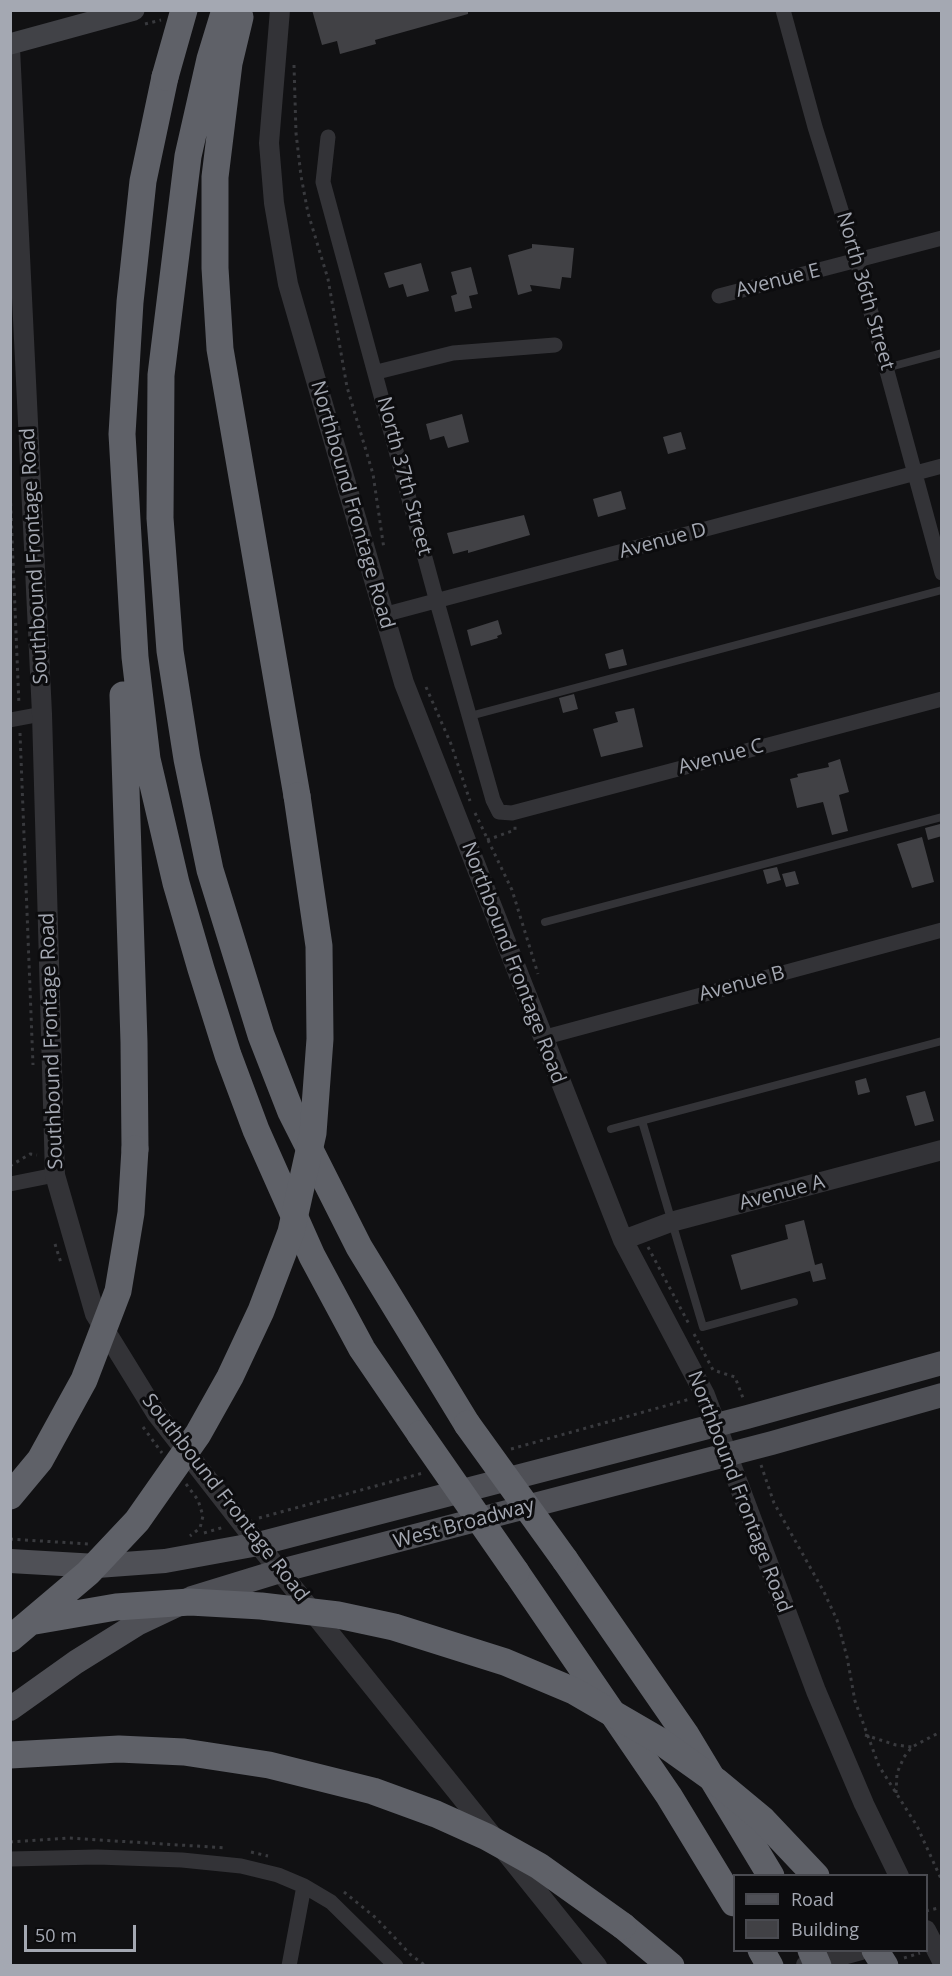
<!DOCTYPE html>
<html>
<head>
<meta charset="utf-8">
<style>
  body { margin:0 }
  #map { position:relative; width:952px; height:1976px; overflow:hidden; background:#111113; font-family:"Open Sans",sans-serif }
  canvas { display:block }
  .frame { position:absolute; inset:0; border:12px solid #a4a8b2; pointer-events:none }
  .legend { position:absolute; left:733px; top:1874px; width:195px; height:78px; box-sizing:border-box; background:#0c0c0e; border:2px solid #494a50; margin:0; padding:8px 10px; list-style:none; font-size:18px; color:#a4a8b2 }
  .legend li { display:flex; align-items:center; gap:12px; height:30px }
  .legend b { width:30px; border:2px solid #494a50 }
  .scale { position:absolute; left:24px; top:1925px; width:112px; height:27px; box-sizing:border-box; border:3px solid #a4a8b2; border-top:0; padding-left:8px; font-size:18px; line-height:21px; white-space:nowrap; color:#a4a8b2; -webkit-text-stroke:4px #0c0c0e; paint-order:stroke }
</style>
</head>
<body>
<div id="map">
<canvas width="952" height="1976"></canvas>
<div class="frame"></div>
<ul class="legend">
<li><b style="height:8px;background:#4f5056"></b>Road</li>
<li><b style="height:16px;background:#414145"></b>Building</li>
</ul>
<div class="scale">50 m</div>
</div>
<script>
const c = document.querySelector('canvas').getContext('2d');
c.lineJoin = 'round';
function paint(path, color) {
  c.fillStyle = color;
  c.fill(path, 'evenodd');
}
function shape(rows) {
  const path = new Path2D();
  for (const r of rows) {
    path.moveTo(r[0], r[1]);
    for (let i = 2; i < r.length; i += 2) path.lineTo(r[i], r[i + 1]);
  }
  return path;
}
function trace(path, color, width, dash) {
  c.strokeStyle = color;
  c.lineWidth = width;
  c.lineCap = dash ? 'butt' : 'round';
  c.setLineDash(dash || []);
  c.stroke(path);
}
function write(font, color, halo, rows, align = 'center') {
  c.font = font + ' "Open Sans",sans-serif';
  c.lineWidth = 6;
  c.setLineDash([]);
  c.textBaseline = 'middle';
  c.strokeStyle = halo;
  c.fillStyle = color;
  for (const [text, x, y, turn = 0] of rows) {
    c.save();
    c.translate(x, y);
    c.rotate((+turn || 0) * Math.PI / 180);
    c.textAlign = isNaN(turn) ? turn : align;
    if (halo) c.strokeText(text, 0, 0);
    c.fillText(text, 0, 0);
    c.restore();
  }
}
const building = shape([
  [312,10,468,10,468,14,375,40,376,44,340,54,337,41,322,45],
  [532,244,574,248,571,278,562,277,560,289,530,285,532,291,518,295,508,255,532,248],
  [421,263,429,291,407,297,403,284,389,288,384,273],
  [471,267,478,294,469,296,472,308,455,312,451,296,457,294,451,272],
  [462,414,469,442,448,448,444,436,430,440,426,424],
  [681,432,686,449,668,454,663,437],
  [621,491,626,509,598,517,593,499],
  [524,515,530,535,468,553,468,550,453,554,447,533],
  [498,620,502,634,497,636,498,638,471,646,467,630],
  [623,649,627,665,609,669,605,654],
  [574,694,578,709,563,713,559,698],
  [634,708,643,747,601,757,593,729,618,722,615,712],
  [840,759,849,792,839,795,848,831,832,835,823,802,797,808,790,779,798,777,797,774,829,767,828,763],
  [940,824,942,836,928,840,925,828],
  [922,837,934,882,912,888,897,844],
  [777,867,781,880,767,884,763,870],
  [795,871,799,884,786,887,782,874],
  [866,1078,870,1092,858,1095,855,1081],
  [925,1091,934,1121,915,1126,906,1096],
  [804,1220,815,1265,822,1263,826,1279,813,1282,810,1271,741,1290,731,1255,788,1239,785,1225]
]);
const path = shape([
  [145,24,161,20],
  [294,65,296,133,301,176,308,213,328,279,347,387,373,474,384,549],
  [10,488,19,705],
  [426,687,451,744,470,801],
  [20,733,33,1065],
  [475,813,512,890,538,974],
  [487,840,515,830,515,826],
  [10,1166,30,1154,37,1155],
  [55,1244,61,1263],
  [648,1247,690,1326],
  [694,1334,713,1370,735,1377,743,1398],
  [143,1427,162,1453],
  [511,1449,690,1399],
  [761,1465,774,1503,824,1592,837,1620,847,1657,855,1701,879,1766,917,1826,942,1881],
  [186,1484,198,1500,203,1516,200,1528,190,1536],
  [259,1518,423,1473],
  [204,1533,224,1527],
  [10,1539,88,1544],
  [865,1735,896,1745,912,1747],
  [896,1793,897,1773,904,1757,912,1747,942,1731],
  [10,1842,68,1838,227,1848],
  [251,1852,268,1856],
  [344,1892,376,1918,411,1955,426,1966],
  [926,1911,942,1907],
  [904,1958,920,1953]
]);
const service = shape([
  [886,368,942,353],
  [470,716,942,590],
  [545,922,942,817],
  [642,1121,703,1327,794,1302],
  [611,1129,942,1041]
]);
const minor = shape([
  [783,10,815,127,857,261,942,573],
  [328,137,323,182,437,602,493,800,499,812,512,813,942,699],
  [719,296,942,238],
  [377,372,453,353,555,345],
  [383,615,942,466],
  [10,720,42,714],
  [542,1038,942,930],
  [10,1184,55,1175],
  [10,1859,97,1857,182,1860,241,1866,278,1875,304,1886,331,1902,396,1966],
  [289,1966,304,1886]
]);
const tertiary = shape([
  [280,10,269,143,274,203,288,284,404,683,623,1240,705,1395,816,1691,864,1804,899,1876],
  [10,48,42,714,55,1175,95,1314,156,1413,258,1544,597,1966],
  [623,1240,671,1222,942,1150],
  [926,1930,942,1961],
  [806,1965,861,1950]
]);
const secondary = shape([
  [10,44,134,10]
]);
const primary = shape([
  [10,1561,97,1566,165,1561,258,1544,747,1417,942,1363],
  [10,1709,76,1662,137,1624,192,1598,280,1571,772,1443,942,1395]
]);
const motorway = shape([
  [225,10,210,59,188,156,161,375,160,518,170,651,187,759,210,870,261,1035,291,1112,359,1247,467,1424],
  [240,17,229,63,215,177,215,268,220,349,297,796],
  [165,77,143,181,130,302,122,434,135,657,147,759,176,883,201,969,228,1055,256,1130,312,1256,362,1349,420,1434],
  [123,695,134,1042,135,1149],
  [565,1560,686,1735,771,1876],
  [516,1572,669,1796,734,1903],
  [623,1926,671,1966]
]);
const motorwayBridge = shape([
  [165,77,184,10],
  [467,1424,565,1560],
  [420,1434,516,1572],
  [10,1496,40,1460,84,1380,118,1291,131,1213,135,1149],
  [35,1621,116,1607,190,1602,261,1606,338,1615,394,1627,505,1662,574,1691,660,1741,716,1781,763,1820,816,1876],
  [10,1639,88,1573,137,1521,198,1434,230,1377,261,1311,291,1232,313,1133,320,1039,319,946,297,796],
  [10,1755,119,1749,184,1752,269,1765,373,1791,436,1814,487,1837,539,1866,623,1926],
  [761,1950,770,1966],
  [811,1950,818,1966],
  [875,1950,885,1966]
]);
const streetNames = [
  ["Avenue E",778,281,-14],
  ["North 36th Street",865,291,74],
  ["North 37th Street",404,476,75],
  ["Northbound Frontage Road",352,505,74],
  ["Avenue D",663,541,-15],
  ["Southbound Frontage Road",35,556,-93],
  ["Avenue C",721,757,-15],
  ["Northbound Frontage Road",513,963,69],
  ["Avenue B",742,984,-15],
  ["Southbound Frontage Road",52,1041,-92],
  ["Avenue A",782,1193,-15],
  ["Northbound Frontage Road",739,1492,69],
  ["Southbound Frontage Road",225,1498,52],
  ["West Broadway",464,1524,-15]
];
paint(building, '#414145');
trace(path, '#393a3e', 3, [3, 4.5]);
trace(service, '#333337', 8);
trace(minor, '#333337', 15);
trace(tertiary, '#333337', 20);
trace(secondary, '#414247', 21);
trace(primary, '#4f5056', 24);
trace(motorway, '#5f6168', 27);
trace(motorwayBridge, '#5f6168', 27);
write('20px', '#a4a8b2', '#0c0c0e', streetNames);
</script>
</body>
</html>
